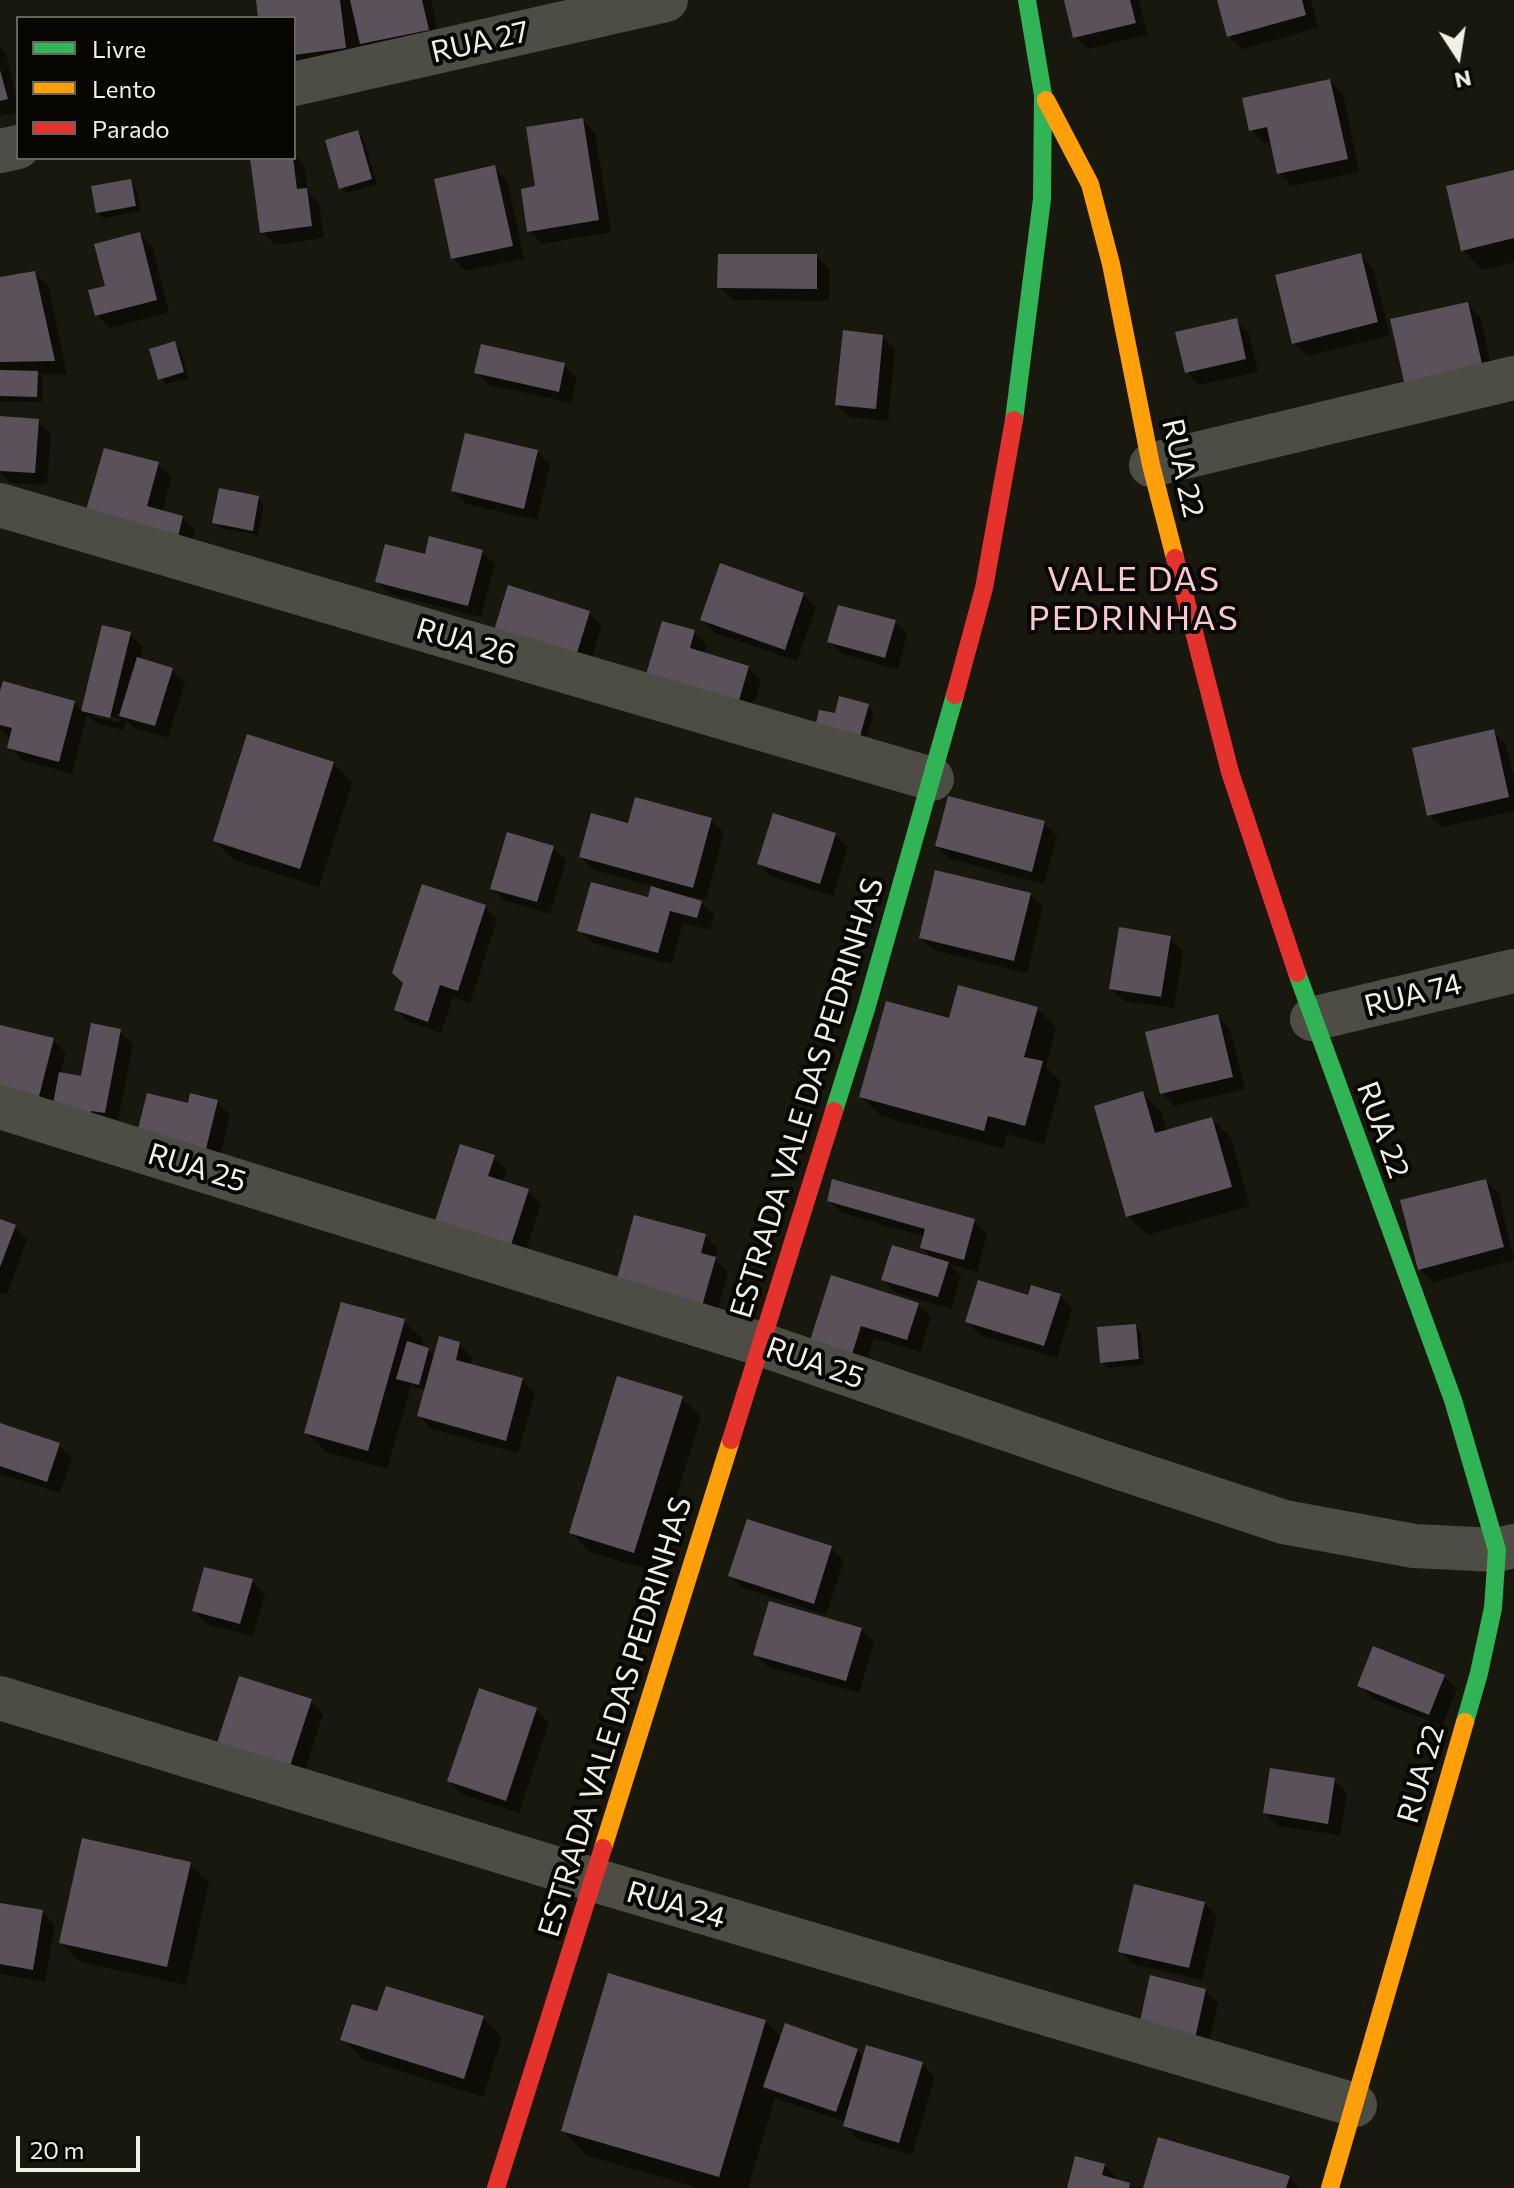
<!DOCTYPE html>
<html>
<head>
<meta charset="utf-8">
<style>
  body { margin:0 }
  #map { position:relative; width:1514px; height:2188px; overflow:hidden; background:#19180e; font-family:Commissioner,sans-serif }
  canvas { display:block }
  .legend { position:absolute; left:16px; top:16px; width:280px; height:144px; box-sizing:border-box; background:#070602; border:2px solid #65635c; margin:0; padding:10px 14px; list-style:none; font-size:24px; color:#f1efe3 }
  .legend li { display:flex; align-items:center; gap:16px; height:40px }
  .legend b { width:40px; border:2px solid #65635c }
  .north { position:absolute; left:1418px; top:16px; width:80px; height:80px; -webkit-text-stroke:6px #070602; paint-order:stroke; rotate:168deg; font-size:22px; font-weight:700; line-height:32px; text-align:center; color:#f1efe3 }
  .north::after { content:''; display:block; margin:auto; width:28px; height:36px; background:#f1efe3; clip-path:polygon(50% 0,100% 100%,50% 72%,0 100%) }
  .scale { position:absolute; left:16px; top:2136px; width:124px; height:36px; box-sizing:border-box; border:4px solid #f1efe3; border-top:0; padding-left:10px; font-size:24px; line-height:28px; white-space:nowrap; color:#f1efe3; -webkit-text-stroke:6px #070602; paint-order:stroke }
</style>
</head>
<body>
<div id="map">
<canvas width="1514" height="2188"></canvas>
<ul class="legend">
<li><b style="height:10px;background:#30b455"></b>Livre</li>
<li><b style="height:10px;background:#ff9f0a"></b>Lento</li>
<li><b style="height:10px;background:#e5322d"></b>Parado</li>
</ul>
<div class="north">N</div>
<div class="scale">20 m</div>
</div>
<script>
const c = document.querySelector('canvas').getContext('2d');
c.lineJoin = 'round';
function paint(path, color) {
  c.fillStyle = color;
  c.fill(path, 'evenodd');
}
function shape(rows) {
  const path = new Path2D();
  for (const r of rows) {
    path.moveTo(r[0], r[1]);
    for (let i = 2; i < r.length; i += 2) path.lineTo(r[i], r[i + 1]);
  }
  return path;
}
function trace(path, color, width, dash) {
  c.strokeStyle = color;
  c.lineWidth = width;
  c.lineCap = dash ? 'butt' : 'round';
  c.setLineDash(dash || []);
  c.stroke(path);
}
function write(font, color, halo, rows, align = 'center') {
  c.font = font + ' Commissioner,sans-serif';
  c.lineWidth = 8;
  c.setLineDash([]);
  c.textBaseline = 'middle';
  c.strokeStyle = halo;
  c.fillStyle = color;
  for (const [text, x, y, turn = 0] of rows) {
    c.save();
    c.translate(x, y);
    c.rotate((+turn || 0) * Math.PI / 180);
    c.textAlign = isNaN(turn) ? turn : align;
    if (halo) c.strokeText(text, 0, 0);
    c.fillText(text, 0, 0);
    c.restore();
  }
}
const shadow = shape([
  [258,0,431,0,440,42,375,56,361,42,364,67,294,76,294,18,260,18],
  [1066,0,1139,0,1147,35,1088,49,1075,36],
  [1219,0,1311,0,1318,28,1242,49,1229,36],
  [0,47,6,53,18,104,18,112,0,116],
  [1330,81,1343,94,1359,172,1292,186,1279,173,1272,141,1264,143,1251,130],
  [582,120,595,133,611,232,542,244,529,231,538,188],
  [357,132,363,138,377,184,347,193,341,187],
  [294,154,304,164,308,192,319,203,324,238,275,245,262,232,252,158,294,158],
  [494,168,507,180,524,258,466,271,453,258],
  [1514,172,1514,262,1482,270,1463,250],
  [130,182,136,188,141,211,103,218,97,212],
  [140,234,152,247,169,312,110,328,97,315,107,287],
  [817,256,829,269,829,301,732,300,720,287],
  [1360,256,1373,268,1390,335,1307,356,1294,343],
  [35,273,48,286,67,374,37,374,43,379,42,402,0,401,0,279],
  [1467,304,1480,317,1497,389,1421,407],
  [1236,320,1249,333,1258,372,1199,385,1187,372],
  [882,336,895,349,888,421,850,417,837,405],
  [174,343,180,349,189,378,166,384,160,378],
  [564,365,577,378,571,403,489,385,477,372],
  [38,421,51,434,47,485,11,483,0,472,0,445],
  [537,451,550,464,537,520,466,504,453,491],
  [158,464,171,477,162,512,182,517,195,530,188,561,97,536],
  [258,498,264,504,258,535,221,528,215,522],
  [482,552,495,564,481,617,390,594,377,581,426,557],
  [803,594,816,607,797,661,715,633,702,620],
  [589,613,602,626,585,677,506,652],
  [895,621,907,634,898,669,842,654,830,641],
  [664,623,694,632,707,645,704,654,748,667,761,680,748,726],
  [130,634,143,647,140,660,172,670,185,682,168,738,134,728,126,720,123,730,96,723,87,715,72,774,22,760,9,747,12,736,6,735,0,729,0,698,74,703,83,711],
  [95,713,121,719,120,723,95,717],
  [868,706,874,712,863,752,837,716],
  [1494,732,1506,745,1514,779,1514,811,1442,827,1429,815],
  [333,763,352,783,319,887,234,860,215,841],
  [711,820,724,833,706,899,692,896,691,899,701,902,714,915,710,930,683,923,671,964,592,943,580,930,649,900,654,886,594,870,581,857,629,825],
  [1044,823,1057,836,1044,884,950,859,937,846],
  [835,835,848,847,833,896,772,877,759,864],
  [553,847,566,860,550,914,505,901,492,888],
  [1030,895,1043,907,1027,973,934,950,921,938],
  [485,907,497,920,470,1003,453,997,441,1033,409,1022,396,1009,405,983],
  [1170,938,1183,951,1174,1008,1124,1001,1111,988],
  [1037,1008,1056,1028,1046,1067,1061,1082,1044,1144,1007,1134,1003,1149,881,1116,862,1097,950,1020],
  [1217,1016,1230,1029,1245,1089,1174,1106,1162,1093],
  [0,1027,53,1040,66,1053,60,1074,82,1078,120,1031,133,1044,117,1125,50,1116],
  [1142,1093,1162,1113,1167,1132,1212,1119,1231,1138,1250,1206,1148,1235,1128,1216],
  [217,1102,230,1115,216,1173,189,1105],
  [494,1157,507,1170,502,1183,528,1191,541,1204,524,1257,450,1233],
  [1486,1181,1499,1194,1514,1260,1433,1282,1420,1269],
  [829,1200,974,1221,987,1234,977,1272,949,1264,961,1276,951,1309,896,1293,884,1280,934,1259,922,1248,925,1237,842,1213],
  [0,1221,14,1226,27,1239,7,1295,0,1293],
  [705,1236,718,1249,715,1259,728,1272,713,1325,629,1302],
  [832,1278,918,1304,931,1317,920,1352,874,1338,865,1366,854,1362],
  [1060,1296,1072,1309,1057,1358,980,1335,967,1322,1029,1297],
  [404,1321,423,1340,421,1348,428,1350,435,1357,459,1344,472,1357,470,1366,522,1380,535,1393,518,1453,432,1429,419,1416,426,1390,411,1386,387,1469,326,1452,306,1433],
  [1135,1326,1141,1332,1144,1365,1108,1368,1102,1362],
  [682,1398,701,1417,653,1571,590,1552,571,1533],
  [0,1425,59,1445,72,1458,60,1493,0,1474],
  [831,1548,844,1561,826,1615,743,1588,730,1576],
  [252,1581,265,1594,253,1636,207,1624,194,1611],
  [861,1630,874,1642,859,1693,768,1667,755,1654],
  [1444,1676,1457,1689,1442,1726,1373,1699,1360,1686],
  [311,1701,323,1714,301,1784,230,1761],
  [536,1710,549,1723,519,1813,462,1794,450,1781],
  [1334,1780,1347,1793,1340,1835,1278,1826,1265,1813],
  [190,1864,209,1883,186,1985,80,1962,61,1942],
  [1204,1903,1217,1916,1202,1980,1133,1964,1120,1951],
  [0,1905,42,1912,55,1925,45,1982,0,1974],
  [1152,1978,1205,1990,1218,2003,1206,2054],
  [379,2014,483,2018,502,2037,483,2097,362,2059,343,2039],
  [765,2021,782,2038,857,2050,865,2058,922,2064,935,2077,912,2155,858,2139,845,2126,846,2122,778,2099,775,2097,748,2188,699,2188,588,2156,563,2131],
  [1104,2165,1117,2178,1116,2181,1129,2185,1132,2188,1069,2188],
  [1289,2177,1299,2188,1145,2188]
]);
const building = shape([
  [256,0,340,0,346,48,294,55,294,18,258,18],
  [350,0,422,0,429,30,360,44],
  [1064,0,1130,0,1136,23,1073,38],
  [1217,0,1302,0,1306,15,1227,37],
  [0,70,8,99,0,101],
  [1330,79,1348,159,1277,174,1267,127,1249,131,1242,98],
  [583,118,599,220,527,232,521,189,535,186,526,127],
  [358,130,372,179,339,189,325,140],
  [250,158,293,158,297,189,307,188,312,226,260,233],
  [495,165,513,246,451,259,434,179],
  [1514,170,1514,238,1461,251,1446,186],
  [131,179,136,206,96,213,91,186],
  [140,232,157,300,95,316,88,290,105,286,94,244],
  [1361,253,1378,322,1292,344,1275,275],
  [718,254,817,254,817,289,717,288],
  [35,271,55,361,0,362,0,277],
  [1468,302,1485,377,1407,395,1390,319],
  [1237,318,1246,359,1185,373,1175,332],
  [843,330,883,335,876,409,835,405],
  [175,341,184,372,158,380,149,349],
  [481,344,565,363,559,392,474,373],
  [0,370,38,371,37,397,0,396],
  [0,416,39,419,35,473,0,471],
  [465,433,538,450,524,509,451,491],
  [104,448,159,462,147,506,183,516,175,549,82,524],
  [219,488,259,496,253,531,212,523],
  [429,536,483,550,468,606,375,582,385,544,425,554],
  [720,563,804,593,785,650,700,620],
  [508,585,590,611,573,666,491,640],
  [838,605,896,620,885,658,827,642],
  [662,621,695,630,690,648,749,666,735,714,642,688],
  [102,625,131,632,110,718,81,711],
  [137,657,173,668,155,726,119,716],
  [3,681,75,701,59,762,7,748,12,728,0,725,0,691],
  [839,696,869,704,857,747,813,736,819,710,835,713],
  [1494,729,1509,797,1427,816,1412,748],
  [247,734,334,762,300,869,213,841],
  [948,796,1045,821,1032,872,935,846],
  [635,797,712,818,693,888,579,857,591,813,628,823],
  [773,813,836,833,820,884,757,864],
  [507,832,554,846,537,902,490,889],
  [935,870,1031,893,1014,961,919,938],
  [591,882,648,897,651,886,702,901,697,918,670,911,658,953,577,931],
  [422,884,486,905,458,991,440,985,428,1022,394,1010,403,983,392,973],
  [1119,927,1171,936,1161,997,1109,989],
  [958,985,1038,1007,1024,1057,1043,1061,1025,1126,988,1116,984,1131,859,1097,886,1001,949,1018],
  [1218,1014,1233,1077,1160,1094,1145,1032],
  [91,1023,121,1029,105,1113,91,1111,87,1126,50,1119,59,1072,81,1076],
  [0,1025,54,1038,36,1108,0,1100],
  [1143,1091,1155,1133,1212,1117,1232,1187,1126,1217,1094,1106],
  [147,1093,188,1103,190,1093,218,1100,203,1161,134,1145],
  [460,1144,495,1155,488,1176,529,1189,511,1245,435,1221],
  [832,1179,975,1219,964,1260,920,1248,925,1229,827,1201],
  [1486,1179,1504,1247,1418,1270,1400,1200],
  [634,1215,706,1234,701,1253,716,1257,700,1313,614,1290],
  [0,1219,16,1225,0,1267],
  [892,1245,949,1262,938,1297,881,1280],
  [831,1275,919,1303,907,1340,861,1326,852,1354,806,1353],
  [978,1280,1028,1295,1031,1285,1061,1294,1044,1346,965,1322],
  [341,1302,405,1319,368,1451,304,1433],
  [1136,1324,1139,1359,1100,1363,1097,1327],
  [439,1336,460,1342,456,1360,523,1378,506,1441,417,1416],
  [407,1341,429,1348,419,1385,396,1379],
  [617,1376,683,1396,634,1553,569,1533],
  [0,1423,60,1443,47,1482,0,1466],
  [747,1519,832,1546,814,1604,728,1576],
  [204,1567,253,1579,240,1624,192,1611],
  [769,1601,862,1628,846,1681,753,1655],
  [1373,1646,1445,1675,1429,1715,1357,1686],
  [239,1676,312,1699,288,1772,215,1749],
  [479,1688,537,1708,506,1801,447,1781],
  [1270,1768,1335,1778,1328,1824,1263,1813],
  [82,1838,191,1862,167,1967,59,1943],
  [1134,1884,1205,1902,1189,1968,1118,1952],
  [0,1903,43,1910,33,1970,0,1964],
  [608,1973,766,2020,719,2177,561,2131],
  [1150,1975,1206,1989,1194,2043,1138,2030],
  [386,1986,484,2016,464,2079,340,2040,352,2004,377,2011],
  [785,2023,858,2049,836,2112,763,2087],
  [866,2045,923,2062,899,2143,843,2126],
  [1158,2137,1290,2176,1286,2188,1143,2188],
  [1075,2156,1105,2164,1102,2175,1130,2183,1129,2188,1067,2188]
]);
const street = shape([
  [294,84,666,0],
  [0,151,18,147],
  [1151,465,1514,378],
  [0,505,932,779],
  [1312,1019,1514,971],
  [0,1107,760,1344,1111,1465,1284,1522,1414,1546,1497,1550,1514,1546],
  [0,1698,594,1880,1355,2105]
]);
const fast = shape([
  [1014,420,1042,199,1043,95,1027,0],
  [1297,973,1453,1400,1497,1550,1493,1608,1479,1673,1465,1722],
  [834,1111,866,1009,955,695]
]);
const slow = shape([
  [1046,100,1090,184,1111,264,1151,465,1175,558],
  [603,1848,731,1440],
  [1330,2188,1465,1722]
]);
const jam = shape([
  [1175,558,1230,772,1297,973],
  [955,695,984,588,1014,420],
  [731,1440,834,1111],
  [496,2188,603,1848]
]);
const streetNames = [
  ["RUA 27",480,42,-13],
  ["RUA 22",1183,468,77],
  ["RUA 26",466,642,16],
  ["RUA 74",1413,995,-14],
  ["ESTRADA VALE DAS PEDRINHAS",807,1098,-73],
  ["RUA 22",1383,1130,70],
  ["RUA 25",197,1168,17],
  ["RUA 25",815,1363,19],
  ["ESTRADA VALE DAS PEDRINHAS",615,1717,-73],
  ["RUA 22",1421,1774,-74],
  ["RUA 24",676,1905,16]
];
const quarterNames = [
  ["VALE DAS",1134,580],
  ["PEDRINHAS",1134,619]
];
paint(shadow, '#0007');
paint(building, '#5b515b');
trace(street, '#4e4d45', 44);
trace(fast, '#30b455', 18);
trace(slow, '#ff9f0a', 18);
trace(jam, '#e5322d', 18);
write('30px', '#f1efe3', '#070602', streetNames);
c.letterSpacing = '2px';
write('34px', '#fbc7d0', '#070602', quarterNames);
c.letterSpacing = '0px';
</script>
</body>
</html>
